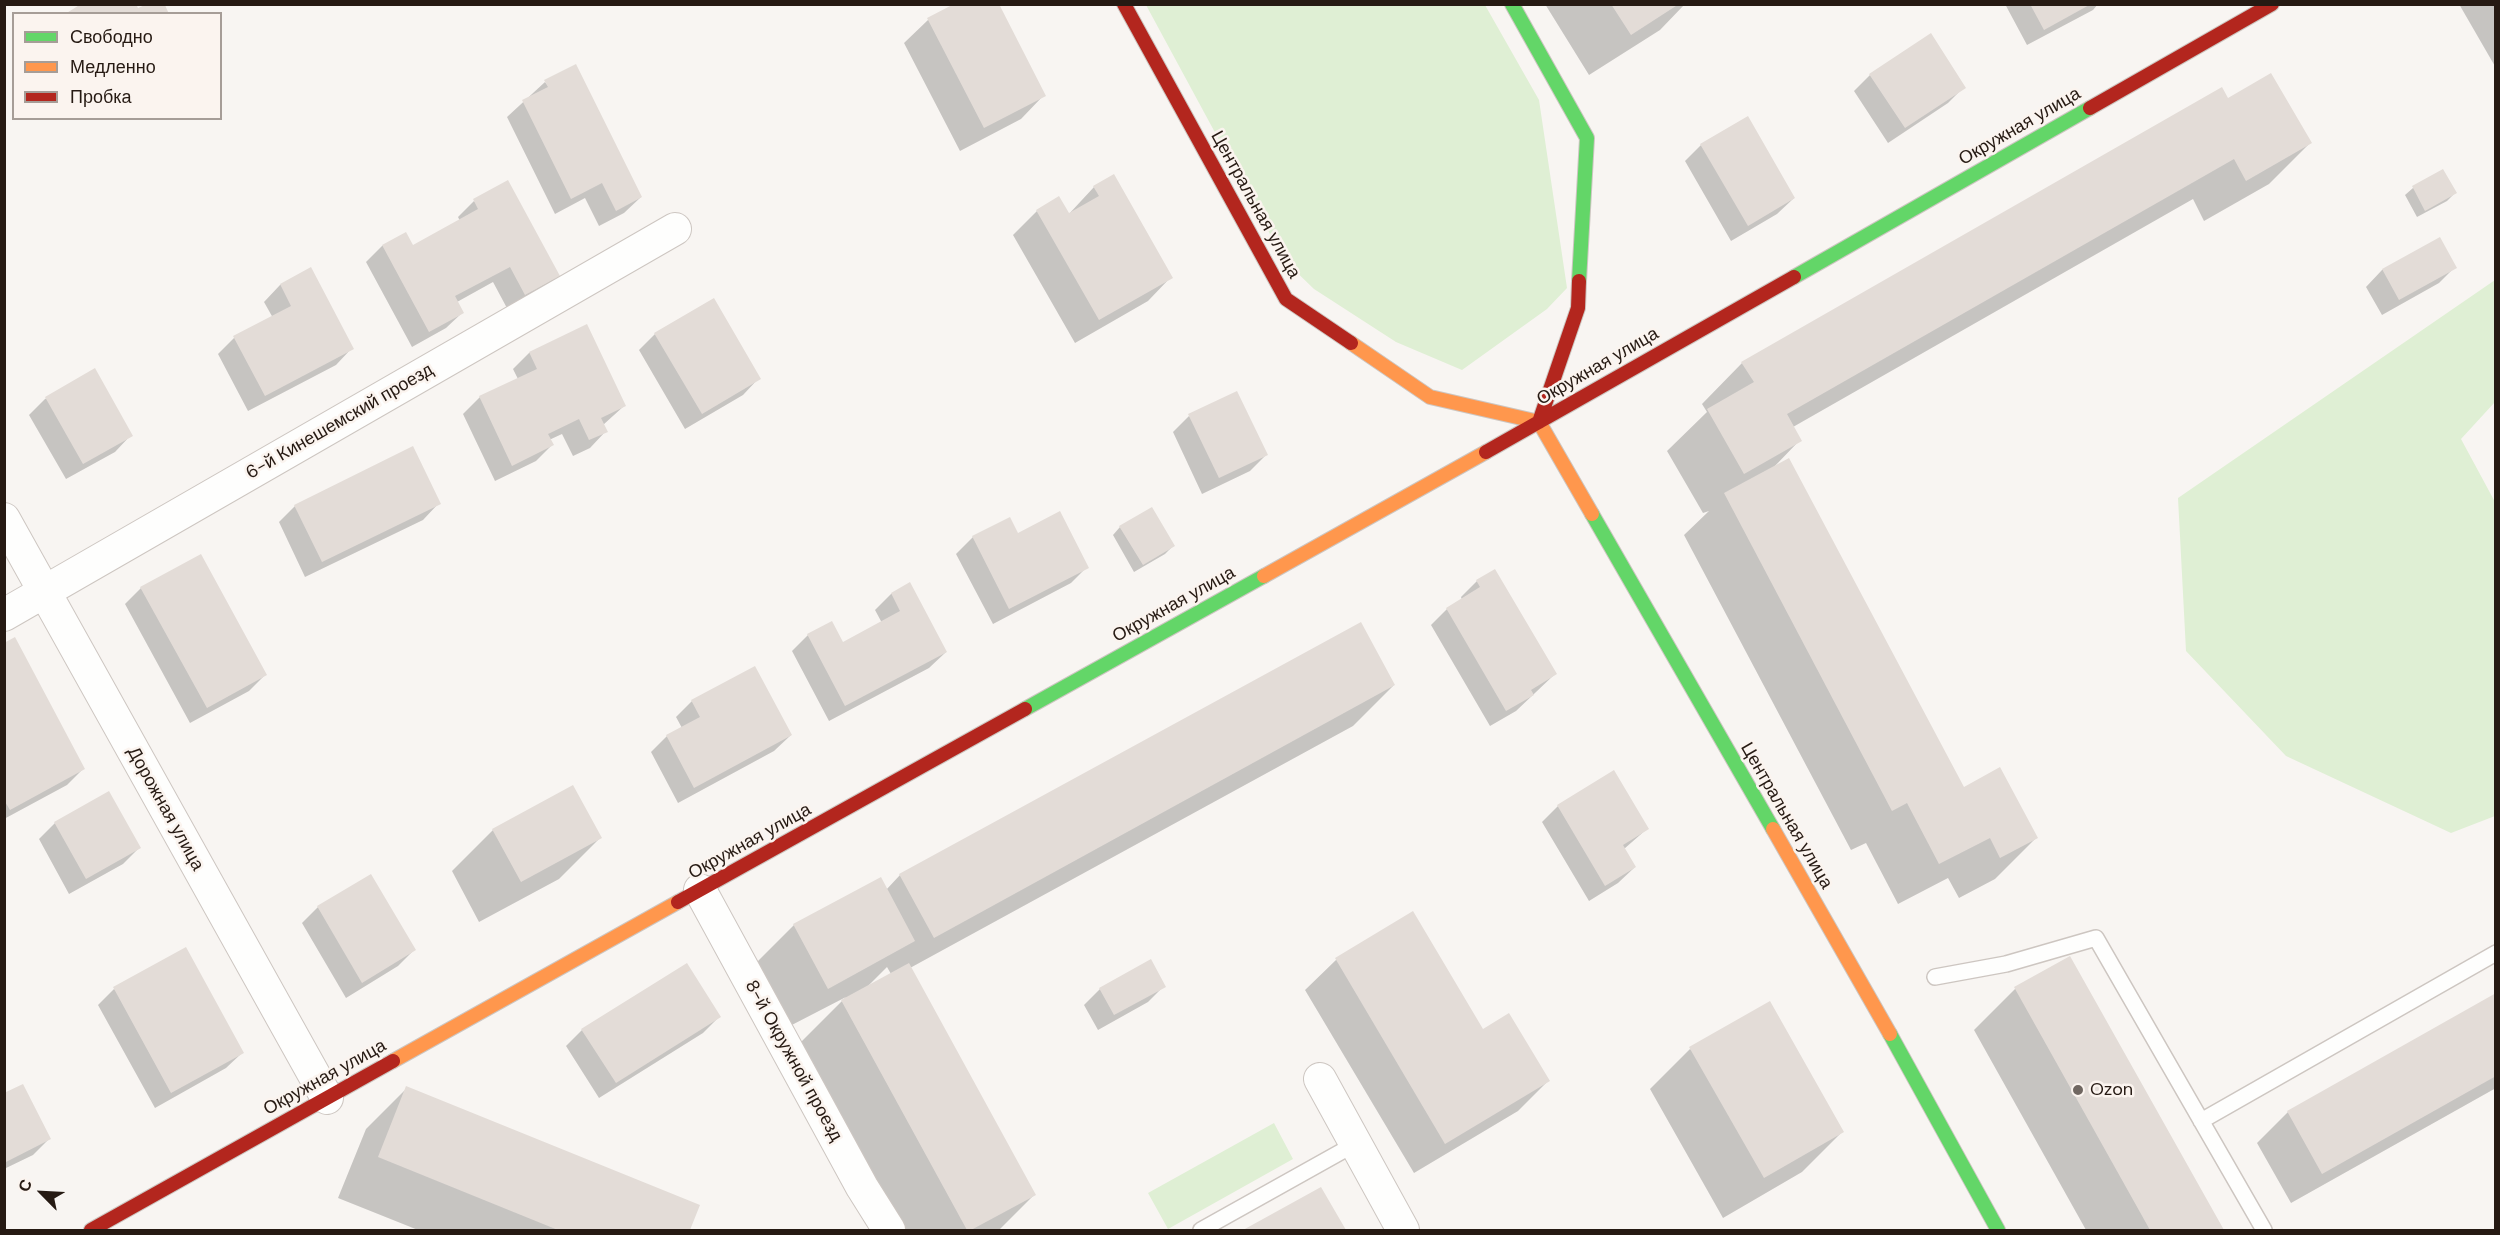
<!DOCTYPE html>
<html>
<head>
<meta charset="utf-8">
<style>
  body { margin:0 }
  #map { position:relative; width:2500px; height:1235px; overflow:hidden; background:#f8f5f2; font-family:"DM Sans",sans-serif }
  canvas { display:block }
  .frame { position:absolute; inset:0; border:6px solid #261a13; pointer-events:none }
  .legend { position:absolute; left:12px; top:12px; width:210px; height:108px; box-sizing:border-box; background:#fbf4ef; border:2px solid #a69d97; margin:0; padding:8px 10px; list-style:none; font-size:18px; color:#261a13 }
  .legend li { display:flex; align-items:center; gap:12px; height:30px }
  .legend b { width:30px; border:2px solid #a69d97 }
  .north { position:absolute; left:12px; top:1163px; width:60px; height:60px; -webkit-text-stroke:4px #fbf4ef; paint-order:stroke; rotate:294deg; font-size:16px; font-weight:700; line-height:24px; text-align:center; color:#261a13 }
  .north::after { content:''; display:block; margin:auto; width:21px; height:27px; background:#261a13; clip-path:polygon(50% 0,100% 100%,50% 72%,0 100%) }
</style>
</head>
<body>
<div id="map">
<canvas width="2500" height="1235"></canvas>
<div class="frame"></div>
<ul class="legend">
<li><b style="height:8px;background:#63d668"></b>Свободно</li>
<li><b style="height:8px;background:#ff974d"></b>Медленно</li>
<li><b style="height:8px;background:#b3261e"></b>Пробка</li>
</ul>
<div class="north">С</div>
</div>
<script>
const c = document.querySelector('canvas').getContext('2d');
c.lineJoin = 'round';
function paint(path, color) {
  c.fillStyle = color;
  c.fill(path, 'evenodd');
}
function shape(rows) {
  const path = new Path2D();
  for (const r of rows) {
    path.moveTo(r[0], r[1]);
    for (let i = 2; i < r.length; i += 2) path.lineTo(r[i], r[i + 1]);
  }
  return path;
}
function trace(path, color, width, dash) {
  c.strokeStyle = color;
  c.lineWidth = width;
  c.lineCap = dash ? 'butt' : 'round';
  c.setLineDash(dash || []);
  c.stroke(path);
}
function write(font, color, halo, rows, align = 'center') {
  c.font = font + ' "DM Sans",sans-serif';
  c.lineWidth = 5;
  c.setLineDash([]);
  c.textBaseline = 'middle';
  c.strokeStyle = halo;
  c.fillStyle = color;
  for (const [text, x, y, turn = 0] of rows) {
    c.save();
    c.translate(x, y);
    c.rotate((+turn || 0) * Math.PI / 180);
    c.textAlign = isNaN(turn) ? turn : align;
    if (halo) c.strokeText(text, 0, 0);
    c.fillText(text, 0, 0);
    c.restore();
  }
}
const green = shape([
  [1146,5,1485,5,1539,100,1567,288,1547,309,1462,370,1396,342,1314,289,1284,260],
  [2495,280,2495,402,2461,439,2495,502,2495,816,2451,833,2286,756,2186,651,2178,498],
  [1274,1123,1293,1159,1168,1229,1148,1193]
]);
const shadow = shape([
  [957,4,1044,95,1021,119,960,151,904,43,928,20],
  [1545,4,1685,4,1660,30,1589,75],
  [2005,4,2098,4,2093,10,2027,45],
  [2459,4,2496,4,2496,68],
  [1870,75,1964,87,1948,103,1888,143,1854,91],
  [545,82,641,197,624,213,599,226,585,198,555,214,507,117],
  [2227,100,2310,143,2269,184,2204,221,2193,199,1793,427,1800,440,1773,468,1963,789,2036,838,1995,879,1959,898,1948,878,1898,904,1866,843,1851,850,1684,535,1709,511,1703,513,1667,451,1707,412,1702,404,1742,363],
  [1701,145,1794,198,1777,214,1731,241,1685,161],
  [1094,187,1171,277,1148,301,1075,343,1013,235,1037,211,1068,215],
  [2413,188,2455,193,2447,201,2417,217,2405,195],
  [474,201,558,275,542,292,508,310,493,282,457,302,463,312,446,328,412,347,366,262,382,246,405,234,413,247,460,221,458,217],
  [2439,239,2455,267,2439,283,2382,315,2366,287,2382,270],
  [311,269,352,348,336,365,248,411,218,354,234,338,273,318,264,302,280,285],
  [586,326,624,406,603,425,606,431,590,448,573,456,562,434,549,440,552,445,536,461,495,481,463,414,480,397,518,379,513,369,529,353],
  [655,334,759,378,743,395,685,429,639,350],
  [94,370,131,435,115,452,66,479,29,415,45,399],
  [1189,416,1266,455,1250,471,1202,494,1173,432],
  [439,503,423,520,305,577,279,522,295,506],
  [1009,519,1018,535,1087,567,1071,583,993,624,956,554,973,537],
  [1120,527,1173,546,1165,554,1134,572,1113,535],
  [1477,581,1555,674,1516,711,1490,726,1431,625,1447,609,1462,600,1461,597],
  [910,584,946,652,929,668,829,721,792,651,808,635,843,644,882,623,875,610,891,594],
  [141,588,265,675,249,691,190,723,125,604],
  [4,645,83,769,67,785,4,819],
  [1394,685,1353,726,910,968,1034,1195,999,1230,904,1230,801,1042,846,997,786,1028,753,966,794,925,886,890,900,875],
  [887,967,891,974,868,986],
  [692,701,791,735,774,751,678,803,651,752,667,736,682,728,676,717],
  [1558,806,1648,828,1624,849,1635,867,1618,883,1589,901,1542,822],
  [55,823,139,848,123,864,69,894,39,839],
  [493,830,600,838,559,879,479,922,452,871],
  [370,876,414,950,398,966,346,998,302,923,318,907],
  [1412,913,1483,1031,1548,1081,1518,1111,1414,1173,1305,990,1336,960],
  [2070,958,2222,1230,2086,1230,1974,1030,2015,989],
  [1164,986,1148,1002,1098,1030,1084,1005,1100,989],
  [114,989,243,1052,226,1068,155,1108,98,1005],
  [2496,995,2496,1088,2291,1203,2257,1143,2288,1112],
  [719,1017,703,1033,599,1098,566,1046,582,1030],
  [1690,1049,1843,1131,1802,1172,1723,1218,1650,1089],
  [407,1088,698,1206,688,1230,418,1230,338,1198,366,1129],
  [4,1095,49,1139,33,1155,4,1169],
  [1321,1189,1344,1230,1246,1230]
]);
const building = shape([
  [81,4,136,4,138,8,145,5,165,5,169,14,65,14],
  [954,4,999,4,1046,96,984,128,927,18],
  [1611,4,1679,4,1631,35],
  [2030,4,2091,4,2044,30],
  [1931,33,1966,88,1905,128,1869,74],
  [576,64,642,197,616,211,602,183,571,199,522,100,548,87,544,80],
  [2271,73,2312,143,2246,181,2234,159,1787,414,1802,441,1744,474,1707,409,1754,382,1741,362,2222,87,2228,98],
  [1748,116,1795,198,1748,226,1700,144],
  [2443,169,2457,193,2425,211,2412,186],
  [1114,174,1173,278,1099,320,1036,210,1059,196,1069,213,1099,196,1093,186],
  [508,180,560,276,525,295,510,267,455,296,464,313,429,332,382,245,406,232,413,245,478,209,473,199],
  [2440,237,2457,268,2399,300,2382,269],
  [311,267,354,349,265,396,233,336,291,306,280,284],
  [714,298,761,379,702,414,654,333],
  [587,324,626,406,601,418,608,432,589,440,579,419,548,434,554,445,512,466,479,396,537,369,529,352],
  [95,368,133,436,83,464,45,397],
  [1237,391,1268,455,1219,478,1188,414],
  [413,446,441,504,322,562,294,505],
  [1789,458,1964,787,2000,767,2038,838,2000,858,1990,838,1939,864,1907,803,1892,811,1724,493],
  [1152,507,1175,546,1143,565,1119,526],
  [1060,511,1089,568,1009,609,972,536,1010,517,1018,533],
  [201,554,267,675,207,708,140,587],
  [1495,569,1557,674,1531,690,1534,695,1506,711,1446,608,1480,587,1476,580],
  [910,582,947,652,845,706,807,634,832,621,843,642,900,611,891,593],
  [1361,622,1395,685,934,938,899,874],
  [15,637,85,769,10,810,4,800,4,643],
  [755,666,792,735,694,788,666,735,700,717,691,700],
  [1614,770,1649,829,1623,845,1636,867,1605,886,1557,805],
  [573,785,602,838,521,882,492,829],
  [109,791,141,848,86,879,54,822],
  [371,874,416,950,362,983,317,906],
  [881,877,915,941,828,989,793,924],
  [1413,911,1483,1029,1509,1013,1550,1081,1445,1144,1335,958],
  [186,947,244,1053,171,1093,113,987],
  [2070,956,2224,1230,2150,1230,2014,987],
  [1151,959,1166,987,1114,1015,1099,988],
  [687,963,721,1017,616,1083,581,1029],
  [909,963,1036,1195,971,1230,967,1230,841,1000],
  [2496,993,2496,1076,2322,1174,2287,1111],
  [1770,1001,1844,1132,1764,1178,1689,1047],
  [23,1084,51,1139,4,1163,4,1093],
  [406,1086,700,1205,690,1230,558,1230,378,1157],
  [1321,1187,1346,1230,1243,1230]
]);
const lane = shape([
  [1935,977,2006,964,2096,938,2264,1230],
  [2201,1121,2496,953],
  [1201,1230,1355,1144]
]);
const street = shape([
  [4,519,327,1098],
  [4,615,675,229],
  [700,890,862,1187,889,1230],
  [1320,1079,1403,1230]
]);
const fast = shape([
  [1512,4,1587,138,1579,281],
  [1794,277,2090,108],
  [1592,514,1773,829],
  [1025,709,1264,576],
  [1890,1034,1998,1230]
]);
const slow = shape([
  [1351,343,1430,397,1539,422,1592,514],
  [1264,576,1486,452],
  [1773,829,1890,1034],
  [393,1061,678,902]
]);
const jam = shape([
  [1124,4,1286,299,1351,343],
  [2090,108,2272,4],
  [1539,422,1578,308,1579,281],
  [1486,452,1794,277],
  [678,902,1025,709],
  [91,1230,393,1061]
]);
const markers = [
  [2078,1090,6,"#706761"]
];
const streetNames = [
  ["Окружная улица",2020,127,-30],
  ["Центральная улица",1255,205,61],
  ["Окружная улица",1598,367,-30],
  ["6-й Кинешемский проезд",340,422,-30],
  ["Окружная улица",1174,605,-29],
  ["Дорожная улица",165,809,61],
  ["Центральная улица",1786,816,60],
  ["Окружная улица",750,842,-29],
  ["8-й Окружной проезд",793,1061,61],
  ["Окружная улица",325,1078,-29]
];
const poiNames = [
  ["Ozon",2090,1090]
];
paint(green, '#dfefd4');
paint(shadow, '#0003');
paint(building, '#e3dcd7');
trace(lane, '#cdc6c1', 18);
trace(street, '#cdc6c1', 34);
trace(fast, '#cdc6c1', 16);
trace(slow, '#cdc6c1', 16);
trace(jam, '#cdc6c1', 16);
trace(lane, '#fefefd', 15);
trace(street, '#fefefd', 32);
trace(fast, '#63d668', 14);
trace(slow, '#ff974d', 14);
trace(jam, '#b3261e', 14);
for (const [x, y, r, color] of markers) {
  const dot = new Path2D();
  dot.arc(x, y, r, 0, 2 * Math.PI);
  c.fillStyle = color;
  c.fill(dot);
  trace(dot, '#fbf4ef', 2);
}
write('18px', '#261a13', '#fbf4ef', streetNames);
write('18px', '#261a13', '#fbf4ef', poiNames, 'left');
</script>
</body>
</html>
